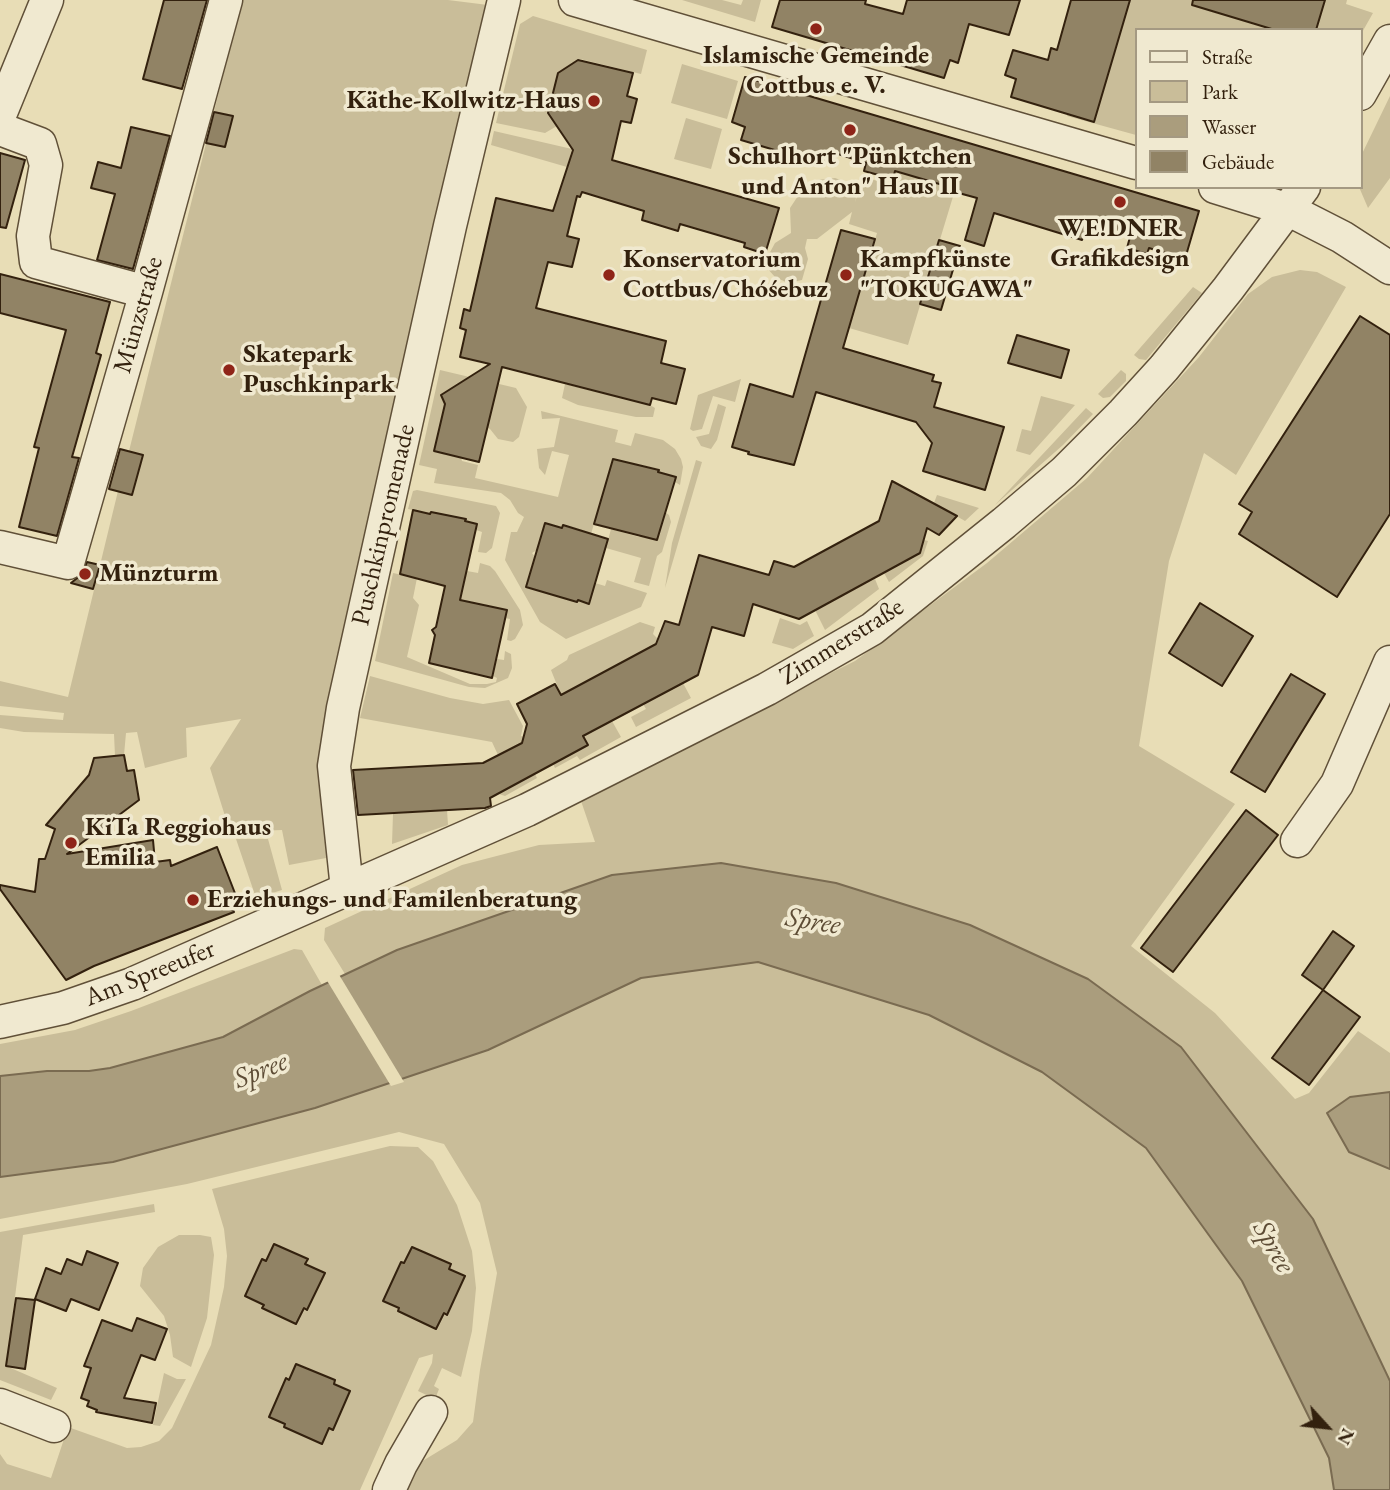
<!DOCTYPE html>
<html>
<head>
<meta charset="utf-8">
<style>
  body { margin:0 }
  #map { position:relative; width:1390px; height:1490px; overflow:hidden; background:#e8ddb6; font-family:"EB Garamond",serif }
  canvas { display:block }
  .legend { position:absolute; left:1135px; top:28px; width:228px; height:161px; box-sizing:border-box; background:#f0e9d0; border:2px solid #a49982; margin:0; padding:9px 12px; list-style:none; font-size:21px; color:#33210e }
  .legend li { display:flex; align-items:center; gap:14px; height:35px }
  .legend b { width:35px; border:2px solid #a49982 }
  .north { position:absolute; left:1292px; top:1392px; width:70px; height:70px; -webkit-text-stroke:5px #f0e9d0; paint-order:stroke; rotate:117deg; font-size:19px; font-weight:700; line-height:28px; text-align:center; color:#33210e }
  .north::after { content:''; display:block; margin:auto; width:24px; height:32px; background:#33210e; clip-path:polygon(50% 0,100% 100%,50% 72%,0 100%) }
</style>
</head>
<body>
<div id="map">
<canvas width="1390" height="1490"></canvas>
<ul class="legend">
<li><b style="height:9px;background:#f0e9d0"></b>Straße</li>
<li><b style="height:19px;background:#c9bd99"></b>Park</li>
<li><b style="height:19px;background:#aa9d7d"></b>Wasser</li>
<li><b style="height:19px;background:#918365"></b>Gebäude</li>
</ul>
<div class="north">N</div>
</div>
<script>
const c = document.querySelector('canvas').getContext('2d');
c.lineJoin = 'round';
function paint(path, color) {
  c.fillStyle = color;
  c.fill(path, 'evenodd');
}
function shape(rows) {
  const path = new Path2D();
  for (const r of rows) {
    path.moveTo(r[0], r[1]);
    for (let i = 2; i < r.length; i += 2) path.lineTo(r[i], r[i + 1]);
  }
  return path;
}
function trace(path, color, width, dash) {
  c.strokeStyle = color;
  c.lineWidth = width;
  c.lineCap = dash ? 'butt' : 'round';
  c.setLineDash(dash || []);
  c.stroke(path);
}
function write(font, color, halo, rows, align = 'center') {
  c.font = font + ' "EB Garamond",serif';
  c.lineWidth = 7;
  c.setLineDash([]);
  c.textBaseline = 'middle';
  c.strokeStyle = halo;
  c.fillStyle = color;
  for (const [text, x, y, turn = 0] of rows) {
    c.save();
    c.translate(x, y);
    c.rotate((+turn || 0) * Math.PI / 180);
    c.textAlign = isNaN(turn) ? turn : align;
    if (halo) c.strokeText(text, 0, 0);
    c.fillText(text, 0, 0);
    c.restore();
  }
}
const green = shape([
  [242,0,448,0,488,5,328,851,326,858,289,865,282,830,230,832,210,768,241,719,186,728,187,757,145,768,137,732,126,733,124,755,115,756,114,734,24,732,0,728,0,715,63,720,64,713,0,706,0,681,68,697,118,491,132,495,143,456,129,451],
  [682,0,722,0,741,5,743,0,761,0,755,22],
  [1101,0,1347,0,1346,4,1373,13,1360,36,1360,30,1136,30,1136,135,1067,116],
  [533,16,647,50,641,74,580,59,569,65,556,80,550,103,557,126,545,133,496,123,520,24],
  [682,64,738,81,727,119,671,103],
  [1390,96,1390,178,1368,208,1359,187,1360,158],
  [686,118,722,129,711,169,674,159],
  [494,131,572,149,567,167,491,145],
  [895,171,955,190,908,345,849,328,877,233,849,224,852,212,817,239,807,239,805,248,808,259,802,280,788,283,775,277,767,268,768,256,775,243,791,233,790,208,802,190,817,180,835,178,846,182,856,198,855,202,864,177,891,185],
  [1300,270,1317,272,1346,287,1236,475,1204,453,1169,561,1139,746,1235,804,1131,946,1215,1013,1295,1099,1309,1093,1358,1031,1390,1053,1390,1092,1351,1097,1349,1152,1390,1169,1390,1381,1313,1219,970,925,836,883,721,863,612,875,397,950,345,974,324,940,325,928,462,865,539,845,595,842,580,798,855,661,987,563,1087,478,1199,357,1248,294,1272,277],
  [1193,287,1202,293,1146,360,1139,359,1134,355],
  [440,370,516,388,527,407,519,437,513,442,498,439,490,429,445,404,462,461,478,465,475,478,558,497,569,455,552,451,545,475,539,468,537,449,554,447,560,418,542,419,541,411,618,430,615,442,631,446,635,433,663,440,675,449,681,459,683,467,680,485,658,472,659,469,613,459,591,534,545,523,537,550,532,553,535,557,527,585,543,592,589,603,595,583,605,586,607,580,647,593,641,607,566,639,540,622,505,560,511,532,517,532,524,517,518,513,510,500,501,493,434,483,437,469,419,465],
  [1121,370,1126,374,1126,381,1110,397,1103,398,1098,394],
  [741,379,735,402,713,396,702,429,693,431,690,429,698,395],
  [565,384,650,405,655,408,653,417,636,417,578,405,562,398],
  [1041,396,1075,405,1030,455,1016,451,1022,429,1031,431],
  [718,404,726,407,717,440,711,449,701,446,696,437,709,434],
  [1086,408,1093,414,1063,445,995,505],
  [696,460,702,462,665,588,672,543],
  [417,490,496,506,500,513,492,548,486,553,478,552,482,532,476,530,477,524,465,521,465,519,431,512,430,514,408,509,413,491],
  [937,495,979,508,965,521,934,503],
  [665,512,669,515,671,522,662,552,657,556,649,586,634,582,641,558,606,548,611,529,639,537],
  [924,540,928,541,923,556,889,582,884,573,919,553],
  [480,563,490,566,495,571,520,610,523,625,515,639,511,641,507,640,510,619,505,618,495,607,460,600,467,571,478,573],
  [393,573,417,578,413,598,419,605,407,657,470,684,487,684,496,682,497,678,493,676,497,659,504,660,505,651,511,654,512,668,508,678,485,688,469,687,375,661],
  [875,579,879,589,825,630,815,610],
  [780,618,800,625,807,621,814,636,793,649,772,643],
  [640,622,655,627,653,634,658,639,657,644,561,695,551,670,567,660,569,655],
  [370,676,450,698,483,704,509,700,523,726,521,736,524,737,522,743,498,755,492,742,360,718],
  [683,683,691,698,636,727,631,717,646,709,643,704],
  [612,721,621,737,580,760,577,756,555,768,553,764,588,745,583,736],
  [535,774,537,778,505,796,490,791,505,790],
  [447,810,448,825,392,844,393,814],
  [236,839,268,839,282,890,256,898],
  [294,949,302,950,322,985,223,1037,110,1068,89,1071,47,1071,0,1076,0,1044,75,1030,131,1011],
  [758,962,929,1015,1042,1072,1146,1148,1242,1281,1329,1458,1334,1490,401,1490,411,1468,457,1440,473,1422,480,1370,497,1273,480,1203,444,1144,399,1132,187,1184,0,1219,0,1177,113,1162,315,1108,488,1050,641,978],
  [390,1146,418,1147,433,1161,457,1205,472,1251,476,1288,472,1331,461,1377,442,1368,434,1386,439,1389,435,1399,418,1391,432,1363,433,1354,419,1358,360,1490,0,1490,0,1454,7,1464,51,1478,68,1427,127,1448,141,1447,159,1441,172,1428,211,1345,224,1287,227,1256,224,1229,212,1189],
  [274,1244,307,1259,305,1264,324,1273,308,1309,304,1308,296,1323,263,1308,264,1305,245,1296,262,1259,266,1261],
  [412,1247,450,1264,449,1269,464,1276,446,1314,444,1313,436,1328,398,1311,401,1262,404,1263],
  [296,1364,335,1380,334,1384,350,1391,333,1429,329,1428,322,1444,284,1427,285,1424,269,1416,286,1379,289,1380],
  [154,1204,155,1212,23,1235,6,1366,57,1388,51,1400,0,1380,0,1232],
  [179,1235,200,1235,211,1237,214,1255,207,1318,191,1367,173,1357,170,1335,164,1316,140,1286,143,1268,158,1247],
  [164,1373,177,1379,186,1379,160,1426,153,1425]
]);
const water = shape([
  [721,863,836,883,970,925,1088,979,1181,1047,1313,1219,1390,1381,1390,1490,1334,1490,1329,1458,1242,1281,1146,1148,1042,1072,929,1015,758,962,641,978,488,1050,315,1108,113,1162,0,1177,0,1076,47,1071,89,1071,110,1068,223,1037,310,991,397,950,612,875,721,863],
  [1390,1092,1390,1169,1349,1152,1327,1113,1350,1097,1390,1092]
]);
const pier = shape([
  [338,973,404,1082,391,1086,326,979]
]);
const building = shape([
  [164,0,207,0,182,89,143,79,164,0],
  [780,0,866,0,865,4,903,14,907,0,1020,0,1009,35,969,24,958,63,950,60,944,78,772,27,780,0],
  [1071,0,1130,0,1094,122,1011,97,1016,79,1005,75,1013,50,1048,60,1051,48,1057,50,1071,0],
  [1193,0,1325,0,1316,30,1275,30,1192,5,1193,0],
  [578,60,633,73,627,96,637,99,631,123,621,121,612,160,779,208,765,254,744,247,745,243,680,224,678,231,642,220,644,211,582,192,580,197,577,196,567,236,579,239,572,267,548,262,536,308,666,341,661,363,685,369,676,404,652,398,650,405,502,367,479,462,434,451,445,404,441,395,490,364,460,357,466,330,460,328,464,309,470,311,496,198,553,211,573,150,548,113,558,73,578,60],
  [745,77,1199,211,1185,259,1149,248,1147,254,1127,248,1130,237,1087,224,1082,240,994,213,984,246,965,240,977,198,955,192,953,188,895,171,893,179,864,171,866,163,829,151,825,165,741,140,745,127,732,122,745,77],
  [214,112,233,116,225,147,206,143,214,112],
  [131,127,170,136,133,269,97,260,115,194,91,188,98,162,121,168,131,127],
  [0,153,25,160,6,228,0,227,0,153],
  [841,230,875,239,843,348,934,375,932,381,941,383,934,407,1004,427,985,490,923,471,932,443,916,422,816,392,794,465,748,454,749,452,732,447,750,384,793,397,841,230],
  [939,240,960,246,941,310,920,304,939,240],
  [0,274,110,302,96,353,101,355,72,457,79,458,57,536,19,527,39,448,34,447,66,330,0,313,0,274],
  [1360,316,1390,335,1390,514,1337,597,1239,534,1252,512,1239,504,1360,316],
  [1017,335,1069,350,1061,378,1008,363,1017,335],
  [120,449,143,455,132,495,109,489,120,449],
  [613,459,659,470,658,472,676,477,657,540,594,524,613,459],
  [892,481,957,516,939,535,927,528,920,553,799,619,753,604,744,636,712,627,698,675,583,736,588,745,490,798,491,806,485,808,358,815,353,770,483,763,522,743,527,724,517,704,555,684,561,695,656,644,665,621,679,625,699,555,769,575,774,561,794,567,879,521,892,481],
  [413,510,430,514,431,512,466,519,465,521,477,524,460,600,507,610,492,678,429,663,435,635,432,630,436,627,445,586,400,574,413,510],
  [545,523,562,528,563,525,608,539,589,604,578,600,577,602,526,587,545,523],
  [87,562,100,565,93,589,71,583,81,575,87,562],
  [1200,603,1253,636,1222,686,1169,653,1200,603],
  [1291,674,1325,694,1265,792,1231,772,1291,674],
  [124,755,127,771,134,770,139,800,67,854,153,840,155,862,170,860,171,866,217,847,238,901,231,904,234,912,94,966,66,980,0,889,0,885,35,892,39,859,45,859,55,829,46,825,89,775,94,758,124,755],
  [1246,810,1278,835,1173,972,1141,948,1246,810],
  [1333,931,1354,946,1323,990,1302,975,1333,931],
  [1323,990,1360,1017,1309,1085,1272,1058,1323,990],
  [274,1244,308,1259,305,1264,325,1273,307,1310,304,1308,296,1324,262,1308,264,1305,245,1296,262,1259,266,1261,274,1244],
  [412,1247,451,1264,449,1269,465,1276,447,1315,444,1313,436,1329,398,1311,399,1308,383,1301,401,1262,404,1263,412,1247],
  [87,1251,118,1263,99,1310,71,1299,66,1311,35,1299,46,1268,61,1274,67,1259,82,1265,87,1251],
  [16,1298,35,1300,25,1369,6,1366,16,1298],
  [137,1318,167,1329,155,1360,141,1355,124,1398,156,1403,152,1423,96,1412,97,1410,87,1406,89,1401,81,1398,91,1368,84,1366,102,1320,132,1331,137,1318],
  [296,1364,335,1380,334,1384,350,1391,333,1430,329,1428,322,1444,284,1427,285,1424,269,1417,286,1378,289,1380,296,1364]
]);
const minor = shape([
  [575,0,1136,163],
  [1360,94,1390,41],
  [0,115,47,0],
  [0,129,40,144,46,165,33,236,36,262,146,292],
  [1215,187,1289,210,1342,237,1390,268],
  [0,547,68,563,146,292,226,0],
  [1297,841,1337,784,1390,662],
  [347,889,334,766,343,708,450,226,504,0],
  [0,1022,63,1008,132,984,527,810,767,689,872,629,1004,523,1064,472,1123,413,1164,368,1228,289,1304,187],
  [0,1405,54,1426],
  [389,1490,401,1464,431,1412]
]);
const markers = [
  [816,29,7,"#8f2418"],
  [594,101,7,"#8f2418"],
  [850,130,7,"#8f2418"],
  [1120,202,7,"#8f2418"],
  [609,275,7,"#8f2418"],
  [846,275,7,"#8f2418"],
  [229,370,7,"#8f2418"],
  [85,574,7,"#8f2418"],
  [71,843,7,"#8f2418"],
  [193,900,7,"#8f2418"]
];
const poiNames = [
  ["Islamische Gemeinde",816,56,"center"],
  ["Cottbus e. V.",816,86,"center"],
  ["Käthe-Kollwitz-Haus",580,101,"right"],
  ["Schulhort \"Pünktchen",850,157,"center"],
  ["und Anton\" Haus II",850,187,"center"],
  ["WE!DNER",1120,229,"center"],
  ["Grafikdesign",1120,259,"center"],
  ["Konservatorium",623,260],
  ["Cottbus/Chóśebuz",623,290],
  ["Kampfkünste",860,260],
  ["\"TOKUGAWA\"",860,290],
  ["Skatepark",243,355],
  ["Puschkinpark",243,385],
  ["Münzturm",99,574],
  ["KiTa Reggiohaus",85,828],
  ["Emilia",85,858],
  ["Erziehungs- und Familenberatung",207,900]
];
const streetNames = [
  ["Münzstraße",139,315,-74],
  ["Puschkinpromenade",384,525,-77],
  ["Zimmerstraße",842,642,-32],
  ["Am Spreeufer",150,974,-22]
];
const waterNames = [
  ["Spree",813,922,9],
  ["Spree",261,1071,-22],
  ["Spree",1273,1247,60]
];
paint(green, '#c9bd99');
paint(water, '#aa9d7d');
trace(water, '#7a6b51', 2);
paint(pier, '#e8ddb6');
paint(building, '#918365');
trace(building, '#33210e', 2);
trace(minor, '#605038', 35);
trace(minor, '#f0e9d0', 32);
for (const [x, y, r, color] of markers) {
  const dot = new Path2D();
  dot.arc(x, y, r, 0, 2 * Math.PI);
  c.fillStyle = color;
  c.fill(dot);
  trace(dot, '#f0e9d0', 2.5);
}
write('bold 26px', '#33210e', '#f0e9d0', poiNames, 'left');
write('26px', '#33210e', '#f0e9d0', streetNames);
write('italic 28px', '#5d4c35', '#f0e9d0', waterNames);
</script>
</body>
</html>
